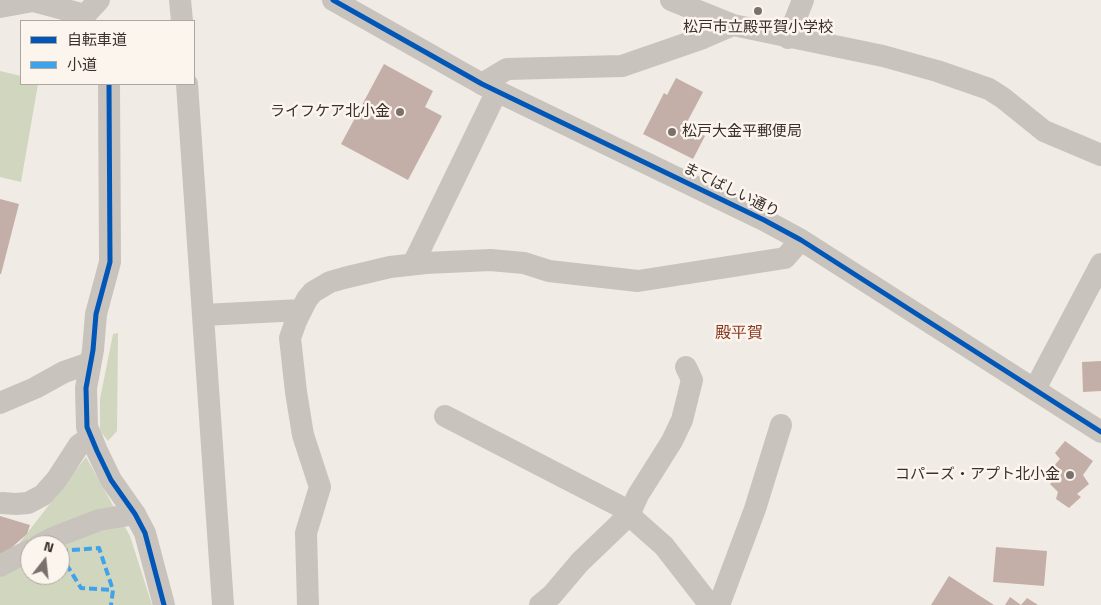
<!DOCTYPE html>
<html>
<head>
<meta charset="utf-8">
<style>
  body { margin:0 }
  #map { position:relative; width:1101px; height:605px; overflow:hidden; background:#f0ebe5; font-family:"Titillium Web","Noto Sans JP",sans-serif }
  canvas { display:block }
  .legend { position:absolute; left:20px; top:20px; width:175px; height:65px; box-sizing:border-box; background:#fbf5ee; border:1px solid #aea6a0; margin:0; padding:6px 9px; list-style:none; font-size:15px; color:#3b302b }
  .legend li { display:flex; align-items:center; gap:10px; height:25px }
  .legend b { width:25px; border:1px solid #aea6a0 }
  .north { position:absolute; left:20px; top:535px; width:50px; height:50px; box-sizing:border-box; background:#fbf5ee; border:1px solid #aea6a0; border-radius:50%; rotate:16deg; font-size:14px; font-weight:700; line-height:20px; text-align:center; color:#3b302b }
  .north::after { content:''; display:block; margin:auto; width:18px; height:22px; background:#7a716c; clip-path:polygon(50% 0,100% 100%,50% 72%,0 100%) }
</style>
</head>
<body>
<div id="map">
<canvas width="1101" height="605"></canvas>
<ul class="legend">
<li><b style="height:6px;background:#0057b8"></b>自転車道</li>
<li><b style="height:6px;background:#3fa3eb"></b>小道</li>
</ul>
<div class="north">N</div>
</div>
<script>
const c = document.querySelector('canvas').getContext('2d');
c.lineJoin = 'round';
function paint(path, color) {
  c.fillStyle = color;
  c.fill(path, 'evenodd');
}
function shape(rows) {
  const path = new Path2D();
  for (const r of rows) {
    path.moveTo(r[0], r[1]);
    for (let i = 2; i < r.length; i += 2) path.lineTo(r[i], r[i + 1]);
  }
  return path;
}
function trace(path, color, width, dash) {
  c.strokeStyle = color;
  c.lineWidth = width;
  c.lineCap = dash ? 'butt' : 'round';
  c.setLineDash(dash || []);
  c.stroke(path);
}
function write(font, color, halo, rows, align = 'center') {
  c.font = font + ' "Titillium Web","Noto Sans JP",sans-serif';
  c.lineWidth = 5;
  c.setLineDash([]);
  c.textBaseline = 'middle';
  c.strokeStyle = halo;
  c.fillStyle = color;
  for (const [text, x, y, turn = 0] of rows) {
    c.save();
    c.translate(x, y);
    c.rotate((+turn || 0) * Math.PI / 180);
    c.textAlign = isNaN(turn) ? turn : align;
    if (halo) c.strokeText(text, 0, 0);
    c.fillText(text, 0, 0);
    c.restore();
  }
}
const green = shape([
  [0,71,21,76,21,84,38,84,21,182,0,177],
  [118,333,117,431,108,441,100,431,100,399,113,334],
  [86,457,130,536,152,605,0,605,0,561,11,554],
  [30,545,60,545,60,575,30,575]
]);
const building = shape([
  [384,64,433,91,425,107,442,116,408,180,341,144],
  [676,78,703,92,685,126,705,136,693,159,643,134,664,93,667,95],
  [0,199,19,204,1,274,0,274],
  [1101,361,1101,391,1083,392,1082,362],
  [1065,441,1093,461,1083,475,1089,484,1077,494,1081,497,1069,508,1056,499,1058,492,1050,484,1058,475,1052,468,1060,459,1055,453],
  [0,516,30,525,27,534,0,558],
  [996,547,1047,551,1044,586,993,582],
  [949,576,994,605,931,605],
  [1010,597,1021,605,1027,598,1038,605,1005,605]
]);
const minor = shape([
  [180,0,182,21],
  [333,0,482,84,764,220,801,240,1101,432],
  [671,0,733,25,883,56,937,71,989,89,1003,98,1044,131,1101,155],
  [0,7,33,1,85,15],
  [85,15,99,0],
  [788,38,803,0],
  [109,84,110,262,96,314,93,350,86,388,87,427,97,451,111,480,135,514,145,533,164,605],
  [187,84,223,605],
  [482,84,507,69,622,66,703,38,733,25],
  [413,264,497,91],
  [204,315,301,310],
  [1035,389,1101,264],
  [0,403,35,388,64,372,90,363],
  [445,416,631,512],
  [2,503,16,504,28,503,43,495,57,479,79,445,91,436],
  [629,515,664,546,710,605],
  [39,545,55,537,99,520,135,514],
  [0,566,30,550],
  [308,605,306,533,320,487,303,435,296,392,290,338,296,321,307,299,313,292,330,282,344,278,390,267,426,263,490,260,524,263,549,271,638,281,785,258,801,240],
  [540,605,552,595,580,562,629,515,638,495,672,441,682,420,692,380,686,367],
  [719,605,755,509,781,425]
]);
const quiet = shape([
  [60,551,99,548,113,590,111,605],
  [60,554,81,588,113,590]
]);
const cycleway = shape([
  [333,0,482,84,764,220,801,240,1101,432],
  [109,84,110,262,96,314,93,350,86,388,87,427,97,451,111,480,135,514,145,533,164,605]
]);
const markers = [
  [758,11,5,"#7a716c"],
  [400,112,5,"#7a716c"],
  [672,132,5,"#7a716c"],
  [1070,475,5,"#7a716c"]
];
const poiNames = [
  ["松戸市立殿平賀小学校",758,28,"center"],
  ["ライフケア北小金",390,112],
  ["松戸大金平郵便局",682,132,"left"],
  ["コパーズ・アプト北小金",1060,475]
];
const streetNames = [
  ["まてばしい通り",731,191,26]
];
const neighbourhoodNames = [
  ["殿平賀",739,334]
];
paint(green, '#d1d6bf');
paint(building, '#c3afa7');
trace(minor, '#c9c3be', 22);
trace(quiet, '#3fa3eb', 4, [8, 4]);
trace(cycleway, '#0057b8', 5);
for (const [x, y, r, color] of markers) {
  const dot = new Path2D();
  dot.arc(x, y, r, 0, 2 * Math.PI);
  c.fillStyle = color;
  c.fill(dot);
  trace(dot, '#fbf5ee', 2);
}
write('15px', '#3b302b', '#fbf5ee', poiNames, 'right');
write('15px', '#3b302b', '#fbf5ee', streetNames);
write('16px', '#8c3b22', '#fbf5ee', neighbourhoodNames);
</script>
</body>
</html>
